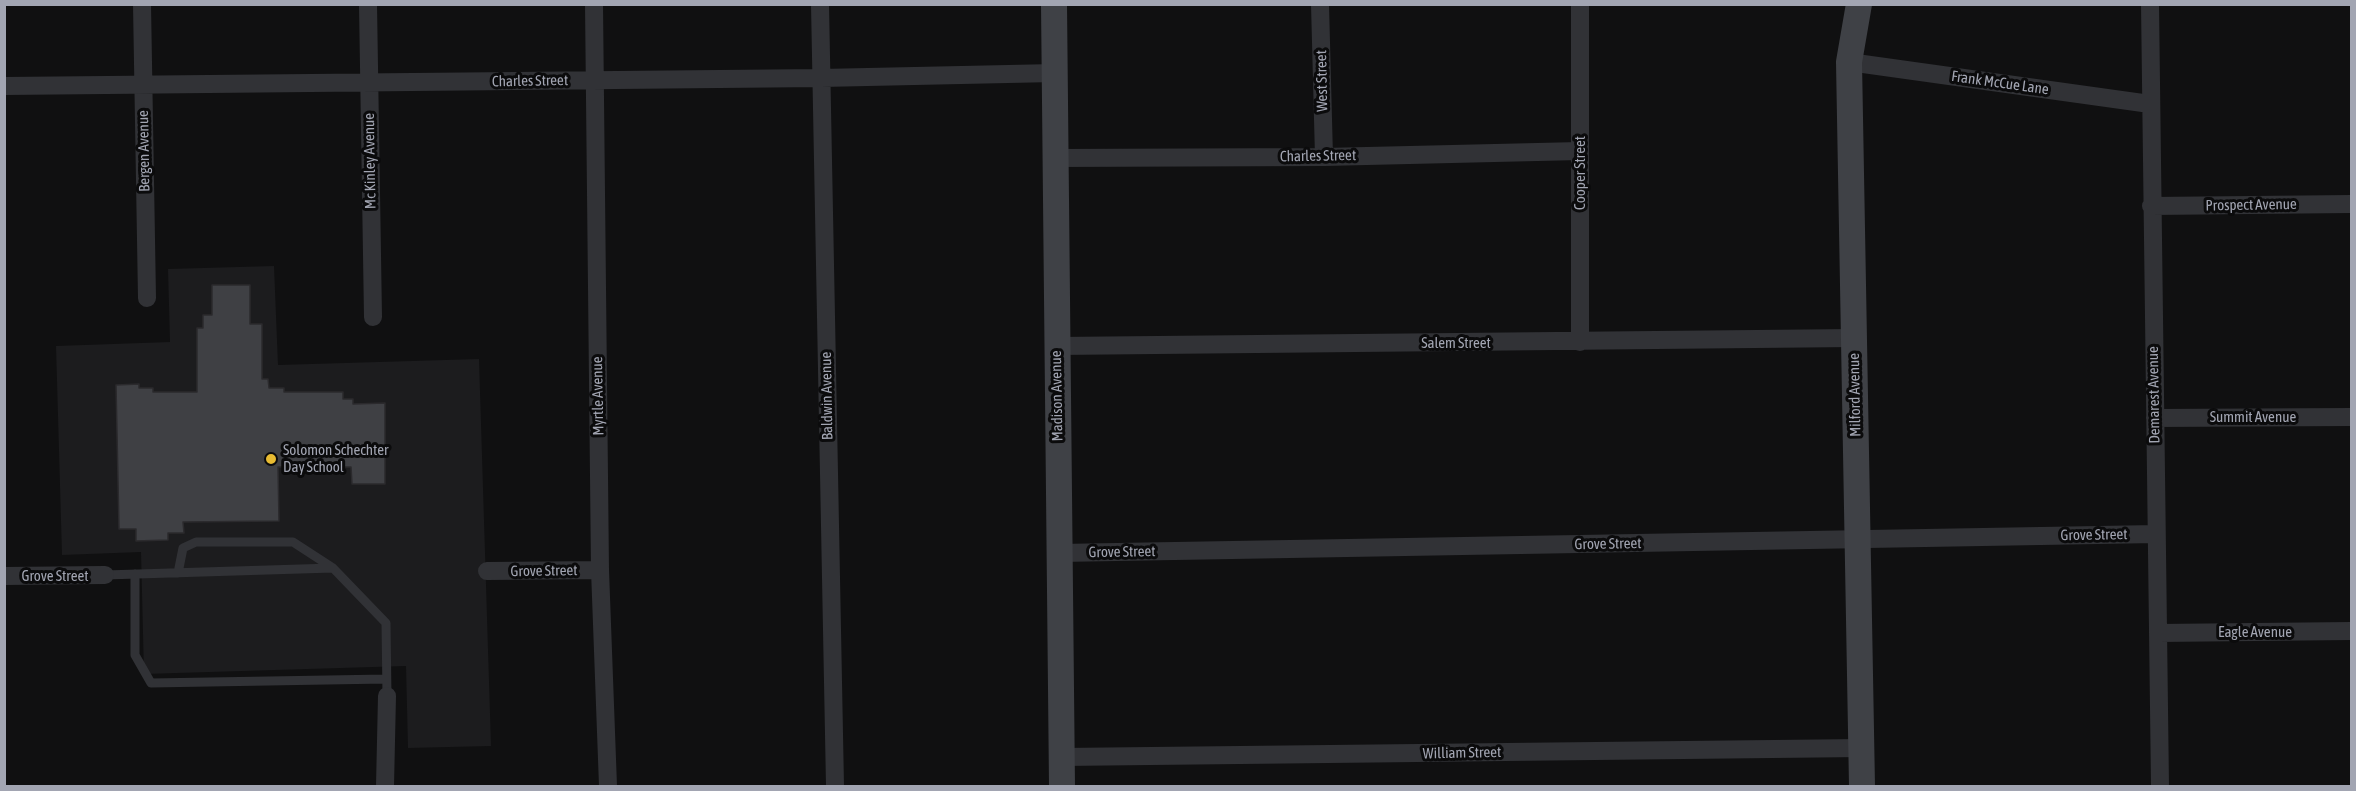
<!DOCTYPE html>
<html>
<head>
<meta charset="utf-8">
<style>
  body { margin:0 }
  #map { position:relative; width:2356px; height:791px; overflow:hidden; background:#101011; font-family:"Asap Condensed",sans-serif }
  canvas { display:block }
  .frame { position:absolute; inset:0; border:6px solid #a2a5b2; pointer-events:none }
</style>
</head>
<body>
<div id="map">
<canvas width="2356" height="791"></canvas>
<div class="frame"></div>
</div>
<script>
const c = document.querySelector('canvas').getContext('2d');
c.lineJoin = 'round';
function paint(path, color) {
  c.fillStyle = color;
  c.fill(path, 'evenodd');
}
function shape(rows) {
  const path = new Path2D();
  for (const r of rows) {
    path.moveTo(r[0], r[1]);
    for (let i = 2; i < r.length; i += 2) path.lineTo(r[i], r[i + 1]);
  }
  return path;
}
function trace(path, color, width, dash) {
  c.strokeStyle = color;
  c.lineWidth = width;
  c.lineCap = dash ? 'butt' : 'round';
  c.setLineDash(dash || []);
  c.stroke(path);
}
function write(font, color, halo, rows, align = 'center') {
  c.font = font + ' "Asap Condensed",sans-serif';
  c.lineWidth = 6;
  c.setLineDash([]);
  c.textBaseline = 'middle';
  c.strokeStyle = halo;
  c.fillStyle = color;
  for (const [text, x, y, turn = 0] of rows) {
    c.save();
    c.translate(x, y);
    c.rotate((+turn || 0) * Math.PI / 180);
    c.textAlign = isNaN(turn) ? turn : align;
    if (halo) c.strokeText(text, 0, 0);
    c.fillText(text, 0, 0);
    c.restore();
  }
}
const built = shape([
  [274,266,278,365,479,359,491,746,408,748,406,666,144,674,141,552,62,555,56,346,170,342,168,269]
]);
const building = shape([
  [212,285,250,285,250,324,262,324,262,379,268,379,269,388,284,388,284,392,343,392,343,399,353,399,353,404,385,403,385,484,352,484,351,467,278,467,279,521,183,522,184,533,168,533,168,540,136,541,136,529,119,529,116,385,139,384,139,388,153,388,153,392,197,392,197,328,203,328,203,315,212,315,212,285]
]);
const lane = shape([
  [178,573,183,548,196,542,293,542,333,568,386,623,387,696],
  [135,574,135,655,151,683,386,679],
  [105,575,333,568]
]);
const street = shape([
  [142,4,147,298],
  [368,4,373,317],
  [594,4,600,570,608,786],
  [820,4,835,786],
  [1320,4,1324,157],
  [1580,4,1580,342],
  [2150,4,2160,786],
  [1849,62,2150,104],
  [4,86,821,78,1055,73],
  [1055,158,1324,157,1580,151],
  [2151,206,2352,204],
  [1057,346,1855,338],
  [2155,418,2352,417],
  [1059,553,2156,534],
  [487,571,600,570],
  [4,576,105,575],
  [2158,633,2352,631],
  [1062,757,1862,748],
  [385,786,387,696]
]);
const secondary = shape([
  [1054,4,1062,786],
  [1859,4,1849,62,1862,786]
]);
const markers = [
  [271,459,6,"#e8bb32"]
];
const streetNames = [
  ["Charles Street",530,81,-1],
  ["West Street",1322,81,-91],
  ["Frank McCue Lane",2000,83,8],
  ["Bergen Avenue",144,151,-91],
  ["Charles Street",1318,156,-1],
  ["Mc Kinley Avenue",370,161,-91],
  ["Cooper Street",1580,173,-90],
  ["Prospect Avenue",2251,205,-1],
  ["Salem Street",1456,343],
  ["Milford Avenue",1855,395,-91],
  ["Demarest Avenue",2154,395,-91],
  ["Myrtle Avenue",598,396,-91],
  ["Baldwin Avenue",827,396,-91],
  ["Madison Avenue",1057,396,-91],
  ["Summit Avenue",2253,417],
  ["Grove Street",2094,535,-1],
  ["Grove Street",1608,544,-1],
  ["Grove Street",1122,552,-1],
  ["Grove Street",544,571,-1],
  ["Grove Street",55,576],
  ["Eagle Avenue",2255,632],
  ["William Street",1462,753,-1]
];
const poiNames = [
  ["Solomon Schechter",283,450],
  ["Day School",283,467]
];
paint(built, '#1c1c1e');
paint(building, '#3f4044');
trace(building, '#2b2a2d', 1.5);
trace(lane, '#313236', 9);
trace(street, '#313236', 18);
trace(secondary, '#3f4146', 26);
for (const [x, y, r, color] of markers) {
  const dot = new Path2D();
  dot.arc(x, y, r, 0, 2 * Math.PI);
  c.fillStyle = color;
  c.fill(dot);
  trace(dot, '#0b0b0c', 2);
}
write('15px', '#a2a5b2', '#0b0b0c', streetNames);
write('15px', '#a2a5b2', '#0b0b0c', poiNames, 'left');
</script>
</body>
</html>
